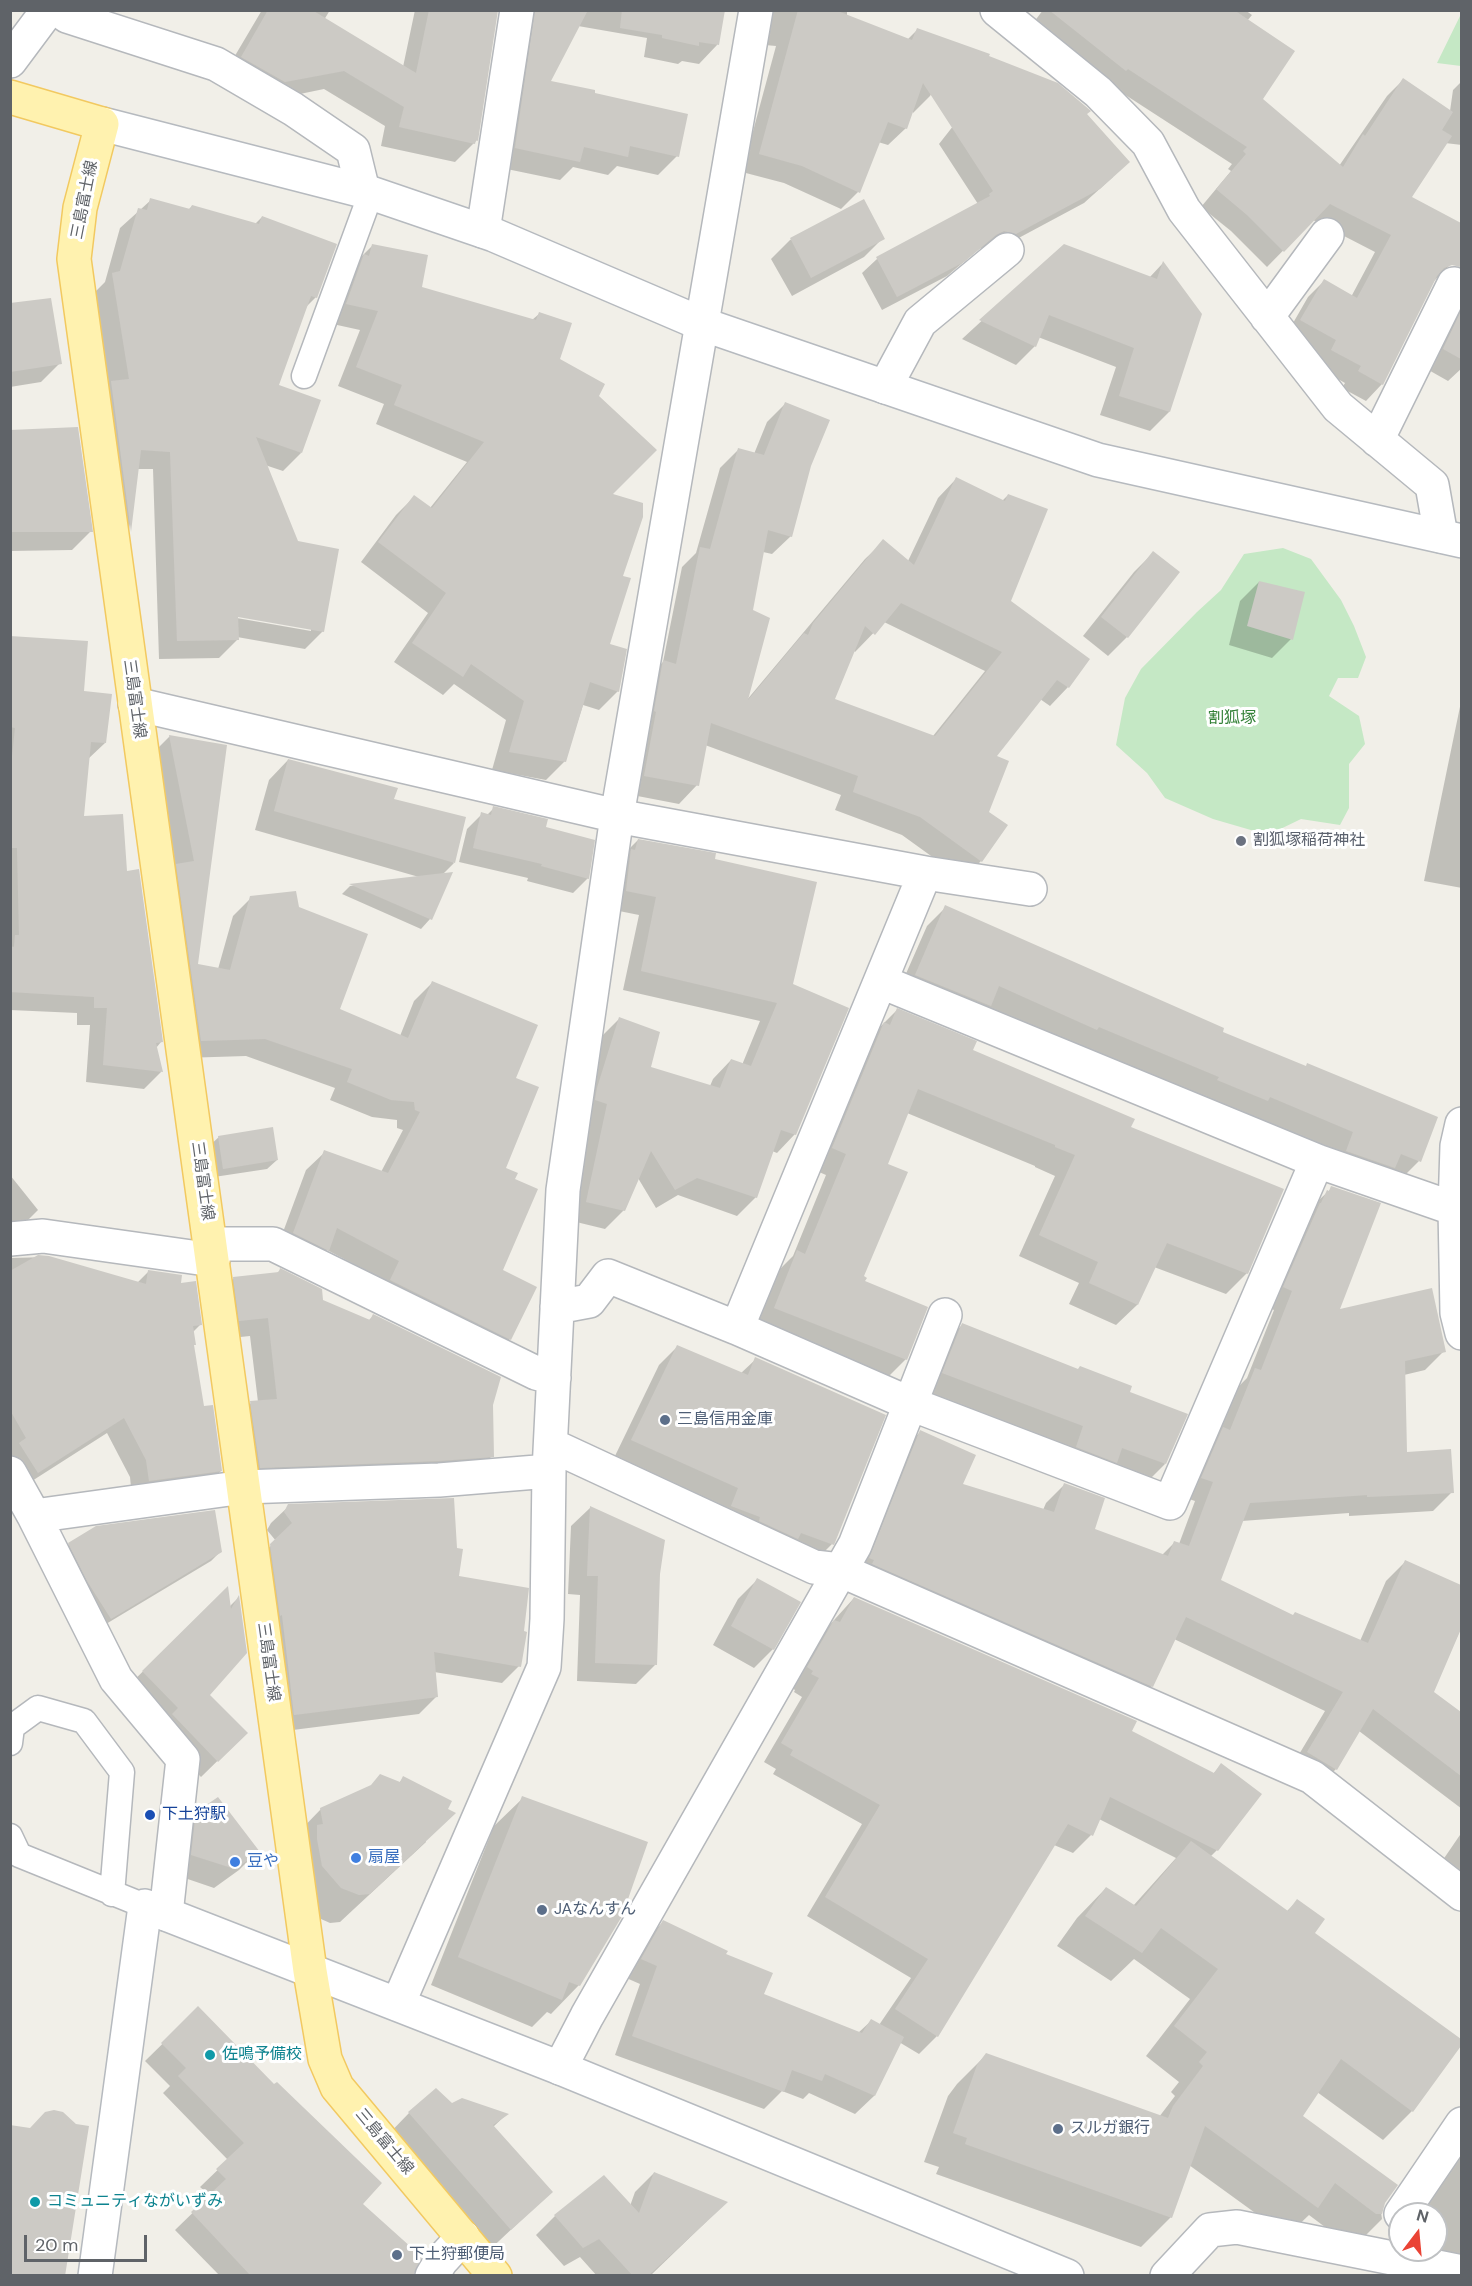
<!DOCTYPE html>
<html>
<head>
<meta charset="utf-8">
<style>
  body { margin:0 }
  #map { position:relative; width:1472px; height:2286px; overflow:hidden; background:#f1efe8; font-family:"DM Sans",sans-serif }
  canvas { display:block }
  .frame { position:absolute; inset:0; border:12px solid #5f6368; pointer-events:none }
  .north { position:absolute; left:1388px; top:2202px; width:60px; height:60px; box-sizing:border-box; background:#fff; border:2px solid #bfc1c3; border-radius:50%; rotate:16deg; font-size:16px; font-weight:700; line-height:24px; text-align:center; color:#5f6368 }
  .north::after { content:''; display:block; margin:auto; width:21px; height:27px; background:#ea4335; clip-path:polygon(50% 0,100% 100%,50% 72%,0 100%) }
  .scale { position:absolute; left:24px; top:2235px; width:123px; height:27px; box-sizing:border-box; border:3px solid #5f6368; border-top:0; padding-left:8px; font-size:18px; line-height:21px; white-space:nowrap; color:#5f6368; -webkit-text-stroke:4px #fff; paint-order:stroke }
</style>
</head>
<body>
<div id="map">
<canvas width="1472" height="2286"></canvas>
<div class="frame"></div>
<div class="north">N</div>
<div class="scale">20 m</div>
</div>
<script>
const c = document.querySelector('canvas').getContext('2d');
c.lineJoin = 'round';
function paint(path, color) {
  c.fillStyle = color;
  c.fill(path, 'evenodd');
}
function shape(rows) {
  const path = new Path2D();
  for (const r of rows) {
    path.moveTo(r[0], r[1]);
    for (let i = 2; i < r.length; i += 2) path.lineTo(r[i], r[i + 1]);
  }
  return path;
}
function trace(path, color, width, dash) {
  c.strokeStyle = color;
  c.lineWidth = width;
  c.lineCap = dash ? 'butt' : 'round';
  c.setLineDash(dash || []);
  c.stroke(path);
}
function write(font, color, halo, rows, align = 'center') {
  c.font = font + ' "DM Sans","Noto Sans JP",sans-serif';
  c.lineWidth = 6;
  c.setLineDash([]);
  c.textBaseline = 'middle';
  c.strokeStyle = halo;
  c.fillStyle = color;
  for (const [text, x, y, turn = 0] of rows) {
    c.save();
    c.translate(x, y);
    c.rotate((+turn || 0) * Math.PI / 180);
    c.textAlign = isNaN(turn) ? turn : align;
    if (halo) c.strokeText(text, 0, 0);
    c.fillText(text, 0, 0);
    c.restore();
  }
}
const green = shape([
  [1461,14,1461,66,1437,63],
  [1283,548,1311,559,1341,600,1354,626,1366,657,1358,678,1338,678,1329,696,1359,716,1365,744,1349,764,1349,808,1340,825,1301,819,1268,835,1213,819,1165,798,1147,773,1116,745,1125,698,1141,669,1197,612,1221,590,1244,554]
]);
const shadow = shape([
  [262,10,330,10,324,20,403,67,415,10,497,10,477,140,455,162,381,146,385,126,324,89,266,101,223,76],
  [501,10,723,10,717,45,699,64,682,61,678,64,644,57,647,38,578,26,549,82,593,94,677,156,658,175,617,166,608,175,573,167,560,180,497,167],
  [769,10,847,10,847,17,907,40,917,30,960,45,930,96,913,113,912,111,906,128,888,145,878,142,858,192,841,209,784,183,742,172,776,46,765,45],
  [1043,10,1245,10,1252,15,1247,21,1261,100,1339,166,1387,96,1403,80,1450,111,1453,90,1462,81,1462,145,1445,143,1410,198,1450,265,1433,282,1382,384,1366,401,1342,388,1345,383,1316,367,1321,357,1285,337,1308,297,1324,281,1351,297,1375,252,1313,220,1267,267,1231,231,1201,207,1231,171,1228,169,1232,164,1110,85,1031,26],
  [990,79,1085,115,1113,177,1084,203,1000,248,989,245,979,249,947,276,882,310,862,273,877,259,978,204,939,144],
  [151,200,188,210,192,206,255,224,262,217,316,297,306,307,277,386,301,453,283,471,265,465,323,631,305,649,237,637,237,640,219,658,159,659,153,469,137,469,129,531,113,548,94,400,109,385,95,292,105,282,120,228],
  [231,614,311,628,311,631,231,617],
  [863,201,883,238,864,257,792,296,771,259,790,240],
  [1064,245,1149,278,1163,263,1169,412,1150,431,1100,415,1116,367,1038,337,1035,346,1016,365,962,339],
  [372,246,420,288,532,320,539,314,558,359,597,396,621,577,608,645,618,691,599,710,583,705,565,761,546,780,492,770,506,720,454,684,443,695,394,662,428,613,361,562,396,515,414,497,430,508,467,462,376,424,384,404,338,386,360,330,328,323,353,265],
  [1462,304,1462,368,1448,381,1425,368],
  [10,305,60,363,41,382,10,387],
  [785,404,810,466,791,536,772,554,763,552,751,611,746,701,865,559,884,541,908,561,938,498,956,479,1002,501,1008,495,1009,602,1068,687,1050,706,1040,699,994,757,981,861,963,879,902,835,835,810,841,795,705,745,697,785,679,804,627,794,645,680,663,662,682,567,696,553,720,468,738,450,754,454,767,422],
  [884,622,985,671,933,736,833,699,853,650,855,652],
  [10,432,91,531,72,550,10,551],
  [1153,553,1127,637,1108,656,1083,636,1134,572],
  [1259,582,1291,639,1272,658,1229,645,1240,601],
  [10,637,83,693,105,743,87,760,83,817,125,873,161,1042,156,1048,161,1072,144,1089,86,1082,90,1025,77,1025,77,1013,10,1010],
  [1462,697,1462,888,1424,881],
  [170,736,225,746,196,965,218,969,233,916,251,898,297,908,338,1009,400,1036,414,1001,432,983,514,1078,504,1169,513,1180,501,1271,510,1339,492,1357,373,1299,382,1279,327,1250,310,1268,276,1251,306,1170,325,1152,381,1172,403,1130,397,1128,397,1120,372,1117,330,1100,335,1088,246,1056,183,1058,152,754],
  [288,760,392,801,454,863,442,875,430,919,421,929,342,894,350,886,419,877,255,830,269,780],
  [494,808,544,828,588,878,573,893,527,881,528,878,459,862,467,829,482,814,487,815],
  [638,840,714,860,791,985,795,1134,777,1153,772,1151,756,1197,737,1216,678,1195,656,1208,638,1178,624,1210,605,1229,568,1220,601,1037,619,1019,649,1068,710,1086,713,1079,731,1060,742,1065,760,1021,623,990,639,915,609,909,619,859],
  [946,907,1221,1033,1419,1161,1400,1180,897,994,927,926],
  [897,1010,971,1051,1129,1128,1247,1273,1226,1294,1154,1267,1137,1305,1116,1325,1069,1304,1079,1283,1019,1256,1055,1176,1035,1167,1035,1166,907,1113,887,1165,862,1277,906,1359,885,1380,754,1329,776,1273,793,1256,826,1175,812,1169,876,1031],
  [219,1137,277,1160,267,1169,214,1177,209,1146],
  [10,1175,38,1210,22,1226,10,1228],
  [1332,1188,1338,1312,1444,1351,1425,1370,1404,1375,1406,1453,1452,1492,1433,1511,1349,1516,1349,1513,1242,1521,1219,1581,1292,1616,1360,1641,1386,1581,1405,1562,1462,1587,1462,1626,1432,1692,1462,1714,1462,1809,1359,1731,1336,1769,1317,1788,1289,1771,1325,1711,1174,1639,1152,1686,1133,1705,854,1583,902,1451,920,1432,961,1485,1043,1510,1046,1503,1065,1484,1093,1530,1162,1555,1175,1542,1179,1544,1195,1501,1183,1497,1204,1448,1218,1434,1236,1389,1247,1378,1274,1310,1265,1306,1308,1210],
  [49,1257,137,1283,149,1271,179,1284,200,1325,192,1333,192,1346,203,1407,221,1471,204,1487,132,1497,130,1477,107,1433,21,1488,10,1473,10,1258],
  [280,1270,322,1301,368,1321,373,1316,491,1404,492,1456,474,1474,242,1485,233,1421,251,1403,258,1402,250,1336,221,1339,216,1297,234,1278,277,1273],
  [962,1325,1128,1392,1165,1464,1146,1483,1058,1466,1065,1445,924,1392,943,1344],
  [677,1347,740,1374,756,1359,832,1544,814,1562,614,1458,659,1365],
  [289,1506,455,1549,458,1578,519,1666,502,1683,434,1672,436,1697,419,1714,277,1732,253,1563,276,1541,267,1530,271,1523],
  [590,1508,659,1574,655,1665,636,1684,577,1681,580,1595,568,1594,571,1526],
  [69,1544,220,1552,211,1561,101,1627,60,1553],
  [757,1580,773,1649,754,1668,713,1645,738,1599],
  [227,1589,229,1607,238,1598,208,1695,246,1733,201,1777,157,1732,126,1688],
  [854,1598,1213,1774,1221,1765,1217,1850,1210,1857,1286,1912,1297,1901,1313,1933,1462,2041,1412,2111,1383,2140,1317,2092,1301,2116,1384,2203,1381,2212,1382,2219,1353,2248,1309,2215,1287,2236,1189,2165,1171,2217,1141,2247,936,2174,939,2167,924,2162,948,2096,957,2084,986,2055,1159,2117,1175,2096,1171,2092,1179,2082,1146,2056,1190,1999,1134,1959,1111,1981,1057,1946,1077,1918,1106,1888,1133,1906,1176,1858,1099,1819,1091,1835,1073,1853,1054,1845,937,2036,919,2054,899,2042,874,2096,855,2114,809,2093,803,2099,782,2091,764,2109,615,2055,640,1984,624,1977,645,1940,664,1921,724,1955,762,1994,858,2033,871,2021,879,2025,911,1978,807,1916,862,1824,773,1774,776,1769,764,1762,802,1697,794,1692,795,1690,789,1686,816,1640],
  [403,1778,426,1842,340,1922,330,1923,312,1915,293,1838,321,1809,399,1783],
  [523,1798,579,1985,551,2014,547,2012,532,2027,431,1985,494,1826],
  [197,1813,258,1851,239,1870,214,1888,173,1874,177,1833],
  [1462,1832,1462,1891,1434,1873],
  [198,2009,360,2204,412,2276,220,2276,175,2230,210,2196,200,2187,228,2160,163,2093,170,2086,145,2061],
  [436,2090,452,2105,506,2115,493,2127,551,2192,482,2257,381,2142,409,2113],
  [1462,2142,1462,2271,1384,2253,1400,2237,1400,2250,1436,2250,1436,2214,1418,2214],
  [654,2173,707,2221,650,2276,597,2276,580,2257,564,2266,536,2235,555,2216,630,2206,635,2192]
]);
const building = shape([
  [268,10,312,10,416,73,429,10,498,10,478,141,476,140,475,144,399,127,404,107,344,71,285,82,241,57],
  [535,10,588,10,551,81,595,90,595,93,688,114,679,157,630,146,628,157,584,147,580,162,515,148],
  [622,10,725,10,719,45,699,42,699,46,662,38,662,35,620,28],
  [798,10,835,10,912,40,917,28,990,54,989,56,1058,83,1091,111,1087,114,1130,162,1100,189,1016,234,1004,231,996,235,964,262,897,297,876,257,990,196,989,194,993,191,923,83,907,129,888,122,860,193,802,166,759,154],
  [1049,10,1234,10,1295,51,1263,99,1343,167,1363,134,1365,136,1403,78,1453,112,1442,130,1452,136,1412,197,1461,223,1461,267,1452,265,1444,268,1437,276,1383,385,1358,371,1361,366,1331,350,1336,340,1300,320,1324,279,1357,298,1391,235,1330,204,1284,252,1247,215,1216,189,1246,154,1243,151,1247,147,1128,69,1126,71],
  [150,198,190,209,192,205,259,224,262,216,337,244,317,298,311,296,279,385,321,400,302,453,256,437,298,541,339,549,324,632,238,617,239,640,177,641,170,452,141,450,131,532,111,381,129,379,112,273,120,271,138,208,147,210],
  [864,199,885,239,811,278,790,238],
  [372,244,428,255,422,287,536,320,539,312,572,323,560,359,605,384,599,396,657,450,613,494,643,503,643,517,623,576,631,578,610,644,627,649,619,692,590,682,566,762,509,752,524,701,471,664,463,677,412,643,446,593,378,542,414,495,432,508,484,442,394,405,402,385,356,367,378,311,346,304,364,254,369,256],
  [1064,244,1157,279,1163,261,1202,314,1170,412,1119,396,1134,348,1049,315,1036,347,979,320],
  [51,298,62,364,10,372,10,303],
  [1461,311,1461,359,1443,349],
  [785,402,830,420,811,466,792,537,768,530,753,610,770,618,748,700,804,633,808,635,813,623,883,539,914,565,956,477,1005,501,1008,494,1048,509,1011,601,1090,659,1069,688,1057,680,997,756,1009,761,989,812,1008,825,982,862,920,817,853,792,858,776,711,723,699,786,644,776,656,712,654,711,663,660,676,664,700,547,710,549,738,448,764,455],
  [901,603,1002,652,935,736,835,699,865,626,875,635],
  [78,427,93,532,10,532,10,430],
  [1153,551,1180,572,1128,638,1101,617],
  [1259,581,1305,592,1293,640,1247,626],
  [10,636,88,641,84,691,112,694,106,743,91,742,84,816,123,814,127,871,139,869,163,1042,156,1043,163,1072,103,1065,107,1008,94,1008,94,997,10,992,10,946,14,947,15,935,19,935,17,848,10,848,10,776,15,728,10,727],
  [169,735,227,745,198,964,230,970,250,896,296,891,299,907,368,934,340,1009,408,1038,432,981,538,1025,516,1078,539,1087,506,1168,518,1173,515,1179,538,1189,503,1270,537,1287,511,1340,390,1280,399,1261,337,1228,329,1251,293,1233,324,1150,388,1173,420,1112,415,1110,414,1102,391,1100,347,1082,352,1069,265,1039,201,1041,176,864,194,861],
  [288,759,398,788,394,799,466,817,455,863,274,811],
  [493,806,548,819,546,827,595,840,589,879,541,866,542,864,473,848,481,812,491,815],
  [638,839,716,853,715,859,817,882,793,984,849,1008,796,1135,781,1130,757,1198,697,1178,675,1190,651,1151,625,1211,586,1202,607,1104,595,1100,597,1088,619,1017,660,1032,651,1067,720,1088,731,1059,751,1066,777,1003,641,971,656,897,626,891,631,849,635,850],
  [453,872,432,920,349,884],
  [945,905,1224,1028,1223,1032,1306,1066,1307,1063,1438,1117,1421,1162,1401,1154,1395,1168,1346,1151,1353,1132,1270,1097,1268,1101,1217,1080,1219,1077,1099,1027,1097,1030,999,986,991,1006,915,975],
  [897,1008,977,1041,973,1050,1135,1119,1131,1127,1284,1189,1248,1274,1167,1243,1138,1305,1089,1283,1098,1262,1039,1235,1075,1155,1055,1147,1055,1145,918,1089,888,1164,908,1172,864,1276,867,1278,865,1281,928,1307,907,1360,774,1308,797,1250,805,1254,846,1154,832,1148,884,1022,890,1025],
  [273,1127,278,1160,223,1169,218,1136],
  [1331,1186,1381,1203,1340,1309,1432,1288,1446,1352,1405,1361,1407,1452,1451,1449,1454,1493,1367,1497,1367,1495,1250,1503,1221,1580,1293,1615,1295,1612,1368,1643,1405,1560,1461,1585,1461,1629,1434,1692,1461,1712,1461,1776,1373,1709,1337,1770,1307,1752,1343,1692,1186,1617,1153,1687,872,1564,874,1560,869,1558,920,1430,976,1455,963,1484,1054,1512,1064,1483,1105,1498,1095,1529,1168,1556,1174,1541,1189,1546,1213,1482,1201,1478,1223,1427,1230,1430,1255,1368,1261,1370,1292,1291,1283,1287,1320,1203,1321,1203,1327,1190,1329,1191],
  [38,1255,49,1256,146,1284,148,1270,182,1275,181,1283,196,1281,202,1325,193,1326,196,1345,194,1345,204,1406,213,1405,222,1471,149,1481,146,1460,124,1418,38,1473,19,1443,26,1438,10,1410,10,1271],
  [280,1268,322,1289,323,1300,370,1320,373,1314,501,1377,493,1405,494,1457,438,1461,260,1468,250,1401,277,1399,268,1318,239,1321,233,1277,279,1272],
  [962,1323,1078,1369,1080,1366,1132,1386,1130,1392,1188,1414,1166,1464,1122,1448,1117,1463,1076,1447,1083,1426,942,1373],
  [677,1345,748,1375,755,1357,886,1415,834,1545,801,1533,798,1539,759,1521,760,1517,731,1506,738,1488,631,1440],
  [454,1498,457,1548,463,1549,459,1576,529,1588,524,1631,527,1632,521,1667,434,1652,438,1697,294,1715,282,1615,280,1616,270,1544,292,1523,284,1512,288,1504],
  [590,1506,665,1540,660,1574,657,1665,595,1663,598,1576,587,1576],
  [215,1510,222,1552,111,1619,87,1581,68,1543,96,1526],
  [757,1578,801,1602,774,1650,731,1626],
  [228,1586,231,1609,239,1595,247,1653,210,1695,248,1733,218,1762,172,1714,178,1708,142,1671],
  [854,1597,1137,1721,1132,1731,1214,1773,1221,1763,1262,1794,1218,1851,1110,1797,1093,1836,1068,1824,938,2037,895,2009,928,1959,825,1897,880,1805,790,1755,793,1750,781,1743,819,1678,811,1674,813,1671,807,1667,834,1620,840,1622],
  [380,1774,400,1782,403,1776,452,1801,448,1809,456,1813,370,1894,359,1895,341,1888,322,1866,317,1839,317,1825,323,1824,320,1808,371,1785],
  [522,1796,648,1842,627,1902,630,1903,580,1986,569,1982,562,2000,458,1957],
  [218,1797,260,1852,235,1869,191,1855,196,1812],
  [1191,1841,1288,1911,1297,1899,1325,1919,1315,1933,1461,2039,1461,2046,1413,2112,1341,2059,1303,2116,1398,2185,1385,2203,1382,2214,1376,2214,1335,2183,1318,2208,1205,2126,1172,2218,965,2144,967,2138,953,2133,977,2065,986,2053,1168,2118,1173,2106,1203,2066,1199,2062,1207,2052,1174,2026,1218,1969,1161,1928,1142,1953,1085,1916,1106,1887,1136,1906],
  [663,1920,728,1951,726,1954,773,1973,764,1994,862,2033,871,2019,904,2037,875,2096,825,2074,822,2081,792,2070,784,2092,632,2036,657,1966,641,1959],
  [198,2006,274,2084,277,2082,382,2183,363,2204,422,2257,413,2276,251,2276,191,2212,226,2179,216,2169,244,2143,178,2076,186,2068,161,2043],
  [436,2088,452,2103,462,2098,509,2114,493,2125,553,2192,511,2230,408,2112],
  [54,2110,63,2112,76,2124,89,2126,65,2276,10,2276,10,2125,30,2128,45,2112],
  [654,2172,728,2202,648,2276,633,2276,599,2239,583,2248,554,2215,604,2175,639,2213]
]);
const lane = shape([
  [304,376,371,193],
  [10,1743,12,1727,38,1708,84,1721,122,1772,112,1894],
  [10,1836,19,1855,145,1906]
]);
const street = shape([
  [60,10,67,16,216,64,293,109,353,150,363,191],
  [997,10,1098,92,1148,143,1184,210,1338,407,1432,485,1441,536],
  [10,61,48,10],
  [483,231,517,10],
  [1267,317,1327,235],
  [885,387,920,322,1007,250],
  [1377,440,1454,284],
  [135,704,617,816,925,873,1030,889],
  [925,873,737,1328,911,1404,1170,1503,1317,1161],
  [882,982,1317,1161,1455,1209],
  [1462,1124,1457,1146,1455,1209,1457,1313,1462,1333],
  [10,1239,43,1236,213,1260],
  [211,1244,273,1244,536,1373,554,1378],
  [557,1307,589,1301,608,1276,737,1328],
  [551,1445,814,1567,840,1570,1312,1777,1462,1894],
  [10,1473,34,1516,116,1679,183,1759,166,1914],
  [34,1516,244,1487,439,1480,549,1471],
  [398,2004,544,1667,547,1619,549,1471,563,1190,617,816,756,10],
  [560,2068,587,2016,855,1545,945,1315],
  [1401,2214,1462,2124],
  [432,2276,441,2261,463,2237],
  [1167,2276,1210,2230,1237,2227,1462,2272]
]);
const secondary = shape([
  [102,124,371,193,494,235,702,324,1098,460,1462,541],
  [95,2276,145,1906,560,2068,1067,2276]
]);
const primary = shape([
  [10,97,102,124,80,208,74,259,310,1971,325,2059,337,2087,495,2276]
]);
const markers = [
  [1241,841,6,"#6b7280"],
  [665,1420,6,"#5c6f8a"],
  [150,1815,6,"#1a4fb4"],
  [356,1858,6,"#3f7fe0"],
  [235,1862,6,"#3f7fe0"],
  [542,1910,6,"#5c6f8a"],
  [210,2055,6,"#0f9aa8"],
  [1058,2129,6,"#5c6f8a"],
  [35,2202,6,"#0f9aa8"],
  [397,2255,6,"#5c6f8a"]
];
const streetNames = [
  ["三島富士線",85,200,-79],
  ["三島富士線",134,699,82],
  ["三島富士線",202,1181,82],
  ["三島富士線",268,1662,82],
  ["三島富士線",384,2142,50]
];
const parkNames = [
  ["割狐塚",1232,719]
];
const worshipNames = [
  ["割狐塚稲荷神社",1253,841]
];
const serviceNames = [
  ["三島信用金庫",677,1420],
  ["JAなんすん",554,1910],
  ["スルガ銀行",1070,2129],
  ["下土狩郵便局",409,2255]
];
const transitNames = [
  ["下土狩駅",162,1815]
];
const shopNames = [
  ["扇屋",368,1858],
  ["豆や",247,1862]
];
const cultureNames = [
  ["佐鳴予備校",222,2055],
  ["コミュニティながいずみ",47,2202]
];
paint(green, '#c5e8c5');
paint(shadow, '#0003');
paint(building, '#cccac5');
trace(lane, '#b5b8bc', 27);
trace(street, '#b5b8bc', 36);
trace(secondary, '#b6babf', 36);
trace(primary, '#f2c960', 36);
trace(lane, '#fff', 24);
trace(street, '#fff', 33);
trace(secondary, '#fff', 33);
trace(primary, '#fff2af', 33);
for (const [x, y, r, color] of markers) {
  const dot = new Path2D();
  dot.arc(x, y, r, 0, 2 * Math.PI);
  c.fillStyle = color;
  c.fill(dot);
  trace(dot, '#fff', 2);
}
write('16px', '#5f6368', '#fff', streetNames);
write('16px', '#348238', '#fff', parkNames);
write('16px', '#5b616d', '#fff', worshipNames, 'left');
write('16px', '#4e5e75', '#fff', serviceNames, 'left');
write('16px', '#164399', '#fff', transitNames, 'left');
write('16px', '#366cbe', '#fff', shopNames, 'left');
write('16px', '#0d838f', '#fff', cultureNames, 'left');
</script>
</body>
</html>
